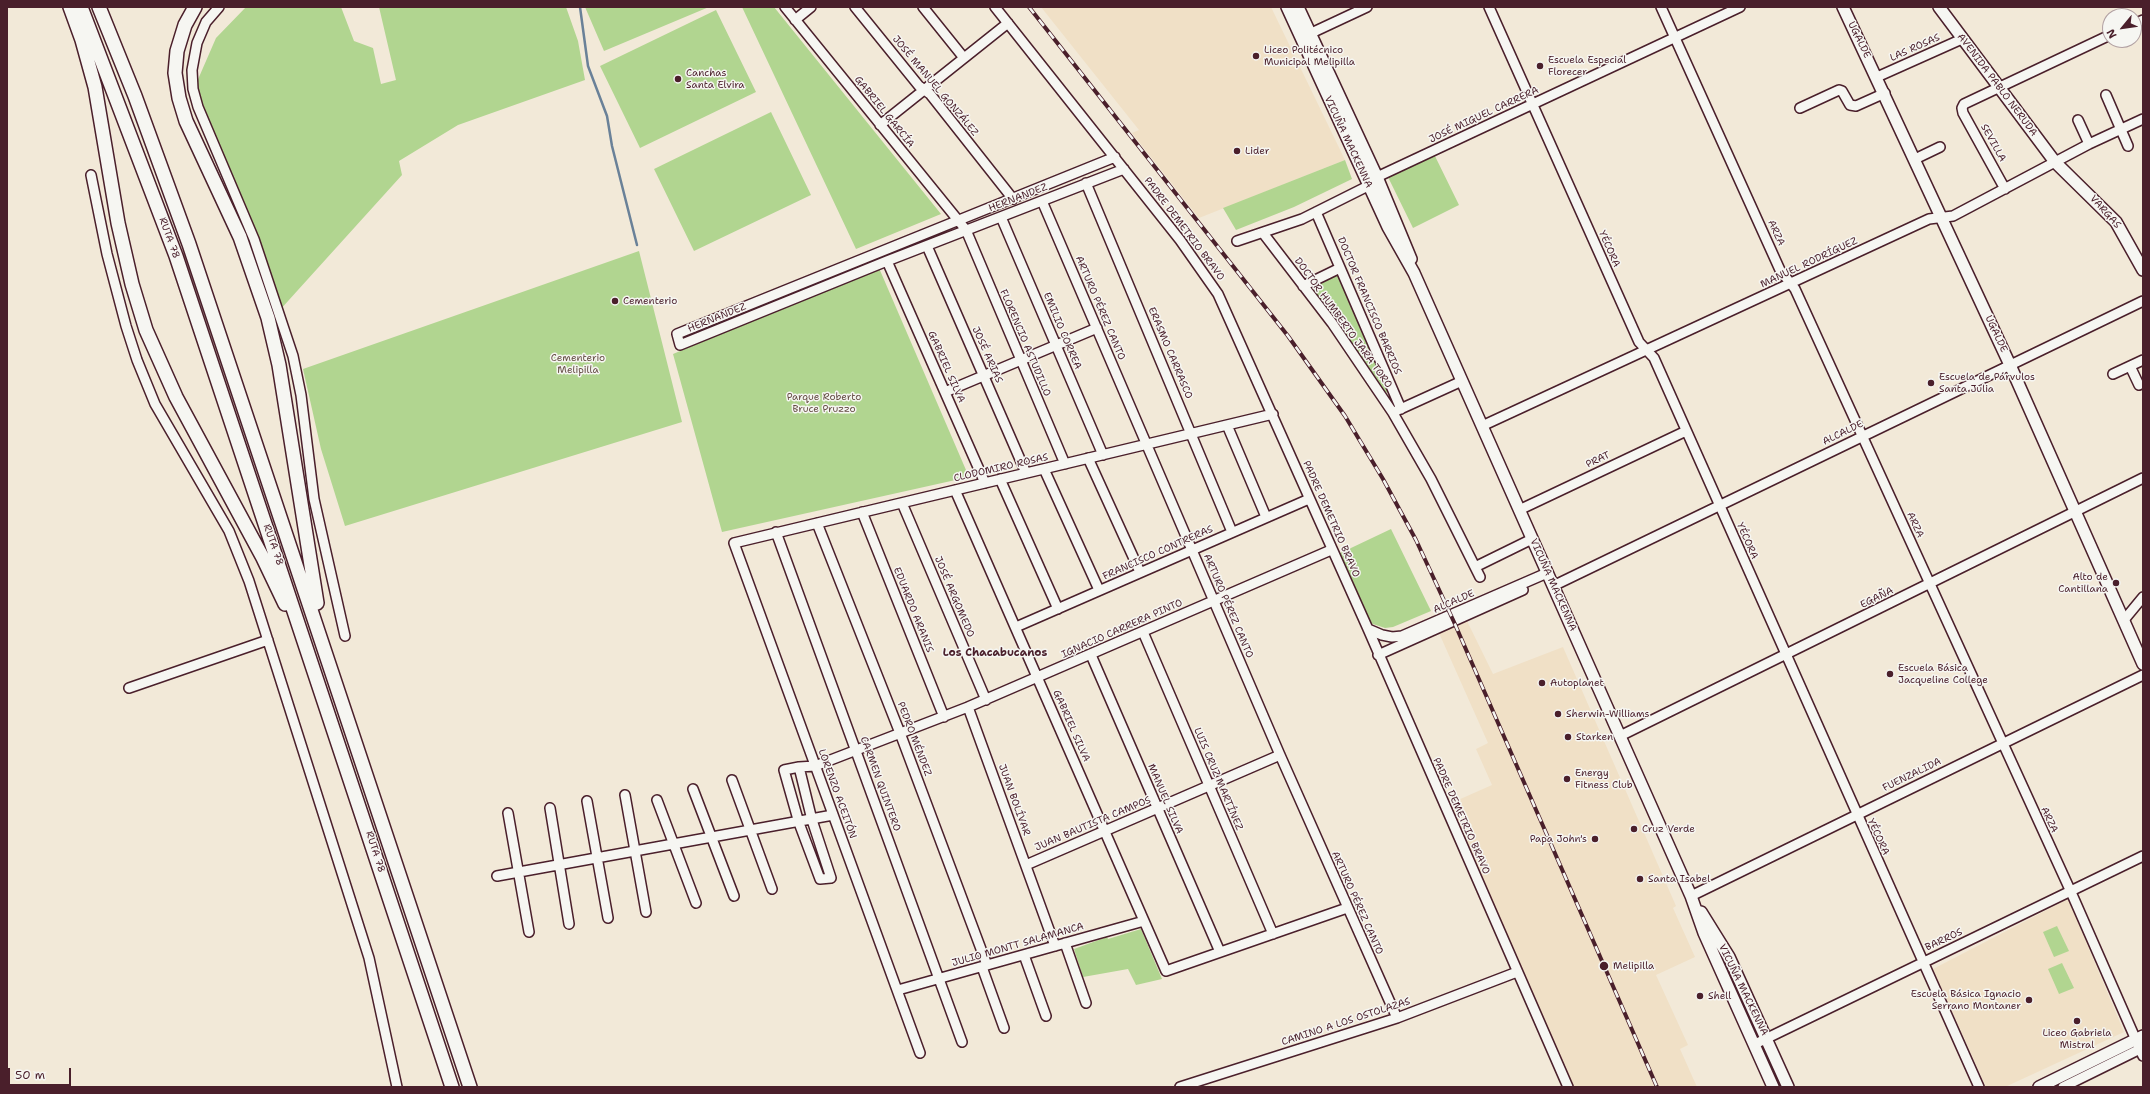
<!DOCTYPE html>
<html>
<head>
<meta charset="utf-8">
<style>
  body { margin:0 }
  #map { position:relative; width:2150px; height:1094px; overflow:hidden; background:#f2e9d8; font-family:"Shantell Sans",sans-serif }
  canvas { display:block }
  .frame { position:absolute; inset:0; border:8px solid #4a1f2b; pointer-events:none }
  .north { position:absolute; left:2102px; top:8px; width:40px; height:40px; box-sizing:border-box; background:#f6f6f2; border:1px solid #b1a0a2; border-radius:50%; rotate:241deg; font-size:11px; font-weight:700; line-height:16px; text-align:center; color:#4a1f2b }
  .north::after { content:''; display:block; margin:auto; width:14px; height:18px; background:#4a1f2b; clip-path:polygon(50% 0,100% 100%,50% 72%,0 100%) }
  .scale { position:absolute; left:8px; top:1068px; width:63px; height:18px; box-sizing:border-box; border:2px solid #4a1f2b; border-top:0; padding-left:5px; font-size:12px; line-height:14px; white-space:nowrap; color:#4a1f2b; -webkit-text-stroke:3px #f6f6f2; paint-order:stroke }
</style>
</head>
<body>
<div id="map">
<canvas width="2150" height="1094"></canvas>
<div class="frame"></div>
<div class="north">N</div>
<div class="scale">50 m</div>
</div>
<script>
const c = document.querySelector('canvas').getContext('2d');
c.lineJoin = 'round';
function paint(path, color) {
  c.fillStyle = color;
  c.fill(path, 'evenodd');
}
function shape(rows) {
  const path = new Path2D();
  for (const r of rows) {
    path.moveTo(r[0], r[1]);
    for (let i = 2; i < r.length; i += 2) path.lineTo(r[i], r[i + 1]);
  }
  return path;
}
function trace(path, color, width, dash) {
  c.strokeStyle = color;
  c.lineWidth = width;
  c.lineCap = dash ? 'butt' : 'round';
  c.setLineDash(dash || []);
  c.stroke(path);
}
function write(font, color, halo, rows, align = 'center') {
  c.font = font + ' "Shantell Sans",sans-serif';
  c.lineWidth = 3;
  c.setLineDash([]);
  c.textBaseline = 'middle';
  c.strokeStyle = halo;
  c.fillStyle = color;
  for (const [text, x, y, turn = 0] of rows) {
    c.save();
    c.translate(x, y);
    c.rotate((+turn || 0) * Math.PI / 180);
    c.textAlign = isNaN(turn) ? turn : align;
    if (halo) c.strokeText(text, 0, 0);
    c.fillText(text, 0, 0);
    c.restore();
  }
}
const built = shape([
  [1041,7,1271,7,1345,160,1199,218,1132,133,1139,130],
  [1467,621,1493,674,1563,647,1676,906,1673,908,1695,957,1656,975,1688,1045,1680,1049,1697,1087,1574,1087,1449,804,1492,785,1476,749,1488,743,1439,633],
  [2068,899,2124,1032,2005,1087,1986,1087,1933,969]
]);
const green = shape([
  [246,7,341,7,354,41,373,48,381,84,396,80,379,7,566,7,578,41,585,80,458,125,399,161,402,175,279,311,207,128,196,84,216,38],
  [585,7,709,7,604,51],
  [742,7,774,7,941,214,856,249],
  [716,10,756,92,640,148,600,66],
  [771,112,811,195,694,251,654,169],
  [1433,152,1459,205,1413,228,1387,175],
  [1345,160,1352,179,1294,207,1236,230,1223,208],
  [639,251,682,422,345,526,321,449,303,369],
  [879,268,969,477,722,532,673,354],
  [1338,274,1391,391,1385,393,1310,287],
  [1391,529,1431,611,1393,627,1385,628,1364,621,1332,557],
  [2057,926,2069,951,2054,957,2043,932],
  [1141,929,1162,979,1136,985,1128,969,1083,977,1074,949,1107,937,1108,939],
  [2062,963,2074,988,2059,994,2048,969]
]);
const stream = shape([
  [580,7,588,66,607,116,612,146,637,245]
]);
const minor = shape([
  [219,7,206,22,197,43,192,70,193,89,198,107,254,239,293,356,301,395,314,499,345,636],
  [785,7,966,230,1065,464],
  [855,7,919,86,930,94,1013,199],
  [923,7,964,58],
  [995,7,1180,240,1218,294,1368,629,1568,1087],
  [1489,7,1639,342,1654,358,1979,1087],
  [1661,7,1780,270,1795,289,2071,892,2143,1056],
  [795,20,811,7],
  [2134,24,2143,20],
  [1305,36,1367,7],
  [1877,77,1962,39],
  [2106,95,2128,146],
  [1800,108,1839,90,1842,91,1850,105,1856,106,1885,93],
  [2078,120,2089,144],
  [880,125,1008,23],
  [1115,157,677,334,680,345,887,261,1124,169],
  [1915,159,1940,147],
  [91,175,107,254,126,326,137,360,155,404,229,531,249,581,369,958,397,1087],
  [1086,183,1232,532],
  [2005,189,1963,113,1962,108,1964,104,2110,35],
  [1042,201,1280,755,1397,1018],
  [1316,212,1401,409],
  [1001,217,1103,455],
  [1263,233,1332,323,1393,413,1431,479,1480,577],
  [1237,241,1302,219,1368,186,1377,177,1740,7],
  [927,246,1026,473],
  [887,261,985,483],
  [1303,286,1340,268],
  [2130,366,2139,385],
  [2113,374,2143,360],
  [945,392,1097,328],
  [1396,411,1462,381],
  [1227,425,1266,517],
  [1482,426,1929,219,1953,216,2089,144,2143,119],
  [1088,458,1140,572],
  [1044,469,1099,590],
  [1000,479,1058,609],
  [955,490,1166,971,1347,908],
  [902,503,986,700],
  [1519,510,1686,431],
  [862,512,944,717],
  [817,523,900,733,987,965],
  [776,532,962,1042],
  [1475,567,1532,539],
  [1553,586,2143,301],
  [2124,620,2143,597],
  [1016,627,1309,499],
  [1368,629,1382,635,1392,637,1402,636,1547,573],
  [1143,632,1273,934],
  [1091,655,1220,952],
  [1378,655,1523,590],
  [129,688,268,640],
  [968,707,1055,946],
  [1620,736,2143,478],
  [799,767,812,820,831,878,820,879,799,823,784,770,799,767,815,766,968,707,1331,550],
  [732,780,772,889],
  [693,789,734,896],
  [625,795,646,912],
  [657,800,696,903],
  [587,801,608,918],
  [550,808,569,924],
  [508,813,529,932],
  [1026,865,1280,755],
  [497,876,833,815],
  [1691,896,2143,675],
  [1065,943,1086,1003],
  [1024,955,1046,1016],
  [982,967,1004,1028],
  [898,990,1144,921],
  [1755,1044,2143,856],
  [920,1053,734,543,1273,414],
  [1180,1087,1397,1018,1517,972],
  [2063,1087,2140,1049]
]);
const major = shape([
  [1287,7,1388,227,1414,273,1691,896,1704,933,1773,1087],
  [1298,7,1377,177,1411,259],
  [1843,7,2010,365,2143,664],
  [1939,7,2055,162,2116,222,2143,270],
  [1701,912,1729,957,1788,1087],
  [2039,1087,2143,1036]
]);
const highway = shape([
  [70,7,82,40,95,87,118,223,132,284,146,330,176,397,263,558,285,604],
  [81,7,176,256,452,1087],
  [99,7,135,96,189,244,470,1087],
  [195,7,185,25,177,51,175,73,179,98,186,121,240,237,268,318,279,365,317,603]
]);
const rail = shape([
  [1029,7,1288,336,1345,416,1383,479,1416,540,1454,622,1657,1087]
]);
const markers = [
  [1256,56,4,"#4a1f2b"],
  [1540,66,4,"#4a1f2b"],
  [678,79,4,"#4a1f2b"],
  [1237,151,4,"#4a1f2b"],
  [615,301,4,"#4a1f2b"],
  [1931,383,4,"#4a1f2b"],
  [2116,583,4,"#4a1f2b"],
  [1890,674,4,"#4a1f2b"],
  [1542,683,4,"#4a1f2b"],
  [1558,714,4,"#4a1f2b"],
  [1568,737,4,"#4a1f2b"],
  [1567,779,4,"#4a1f2b"],
  [1634,829,4,"#4a1f2b"],
  [1595,839,4,"#4a1f2b"],
  [1640,879,4,"#4a1f2b"],
  [1604,966,5,"#4a1f2b"],
  [1700,996,4,"#4a1f2b"],
  [2029,1000,4,"#4a1f2b"],
  [2077,1021,4,"#4a1f2b"]
];
const streetNames = [
  ["UGALDE",1859,40,64],
  ["LAS ROSAS",1915,48,-24],
  ["AVENIDA PABLO NERUDA",1997,85,53],
  ["JOSÉ MANUEL GONZÁLEZ",935,86,50],
  ["GABRIEL GARCÍA",884,112,51],
  ["JOSÉ MIGUEL CARRERA",1484,115,-25],
  ["VICUÑA MACKENNA",1348,142,65],
  ["SEVILLA",1993,143,61],
  ["HERNANDEZ",1018,198,-21],
  ["VARGAS",2105,212,48],
  ["PADRE DEMETRIO BRAVO",1184,229,53],
  ["ARZA",1776,233,66],
  ["RUTA 78",169,238,70],
  ["YÉCORA",1609,249,66],
  ["MANUEL RODRÍGUEZ",1809,263,-25],
  ["DOCTOR FRANCISCO BARRIOS",1369,306,67],
  ["ARTURO PÉREZ CANTO",1100,308,67],
  ["HERNANDEZ",717,318,-22],
  ["DOCTOR HUMBERTO JARA TORO",1343,323,54],
  ["EMILIO CORREA",1062,331,67],
  ["UGALDE",1996,334,65],
  ["FLORENCIO ASTUDILLO",1025,343,67],
  ["ERASMO CARRASCO",1170,353,67],
  ["JOSÉ ARIAS",987,355,66],
  ["GABRIEL SILVA",946,367,66],
  ["ALCALDE",1843,433,-26],
  ["PRAT",1598,460,-25],
  ["CLODOMIRO ROSAS",1001,468,-13],
  ["PADRE DEMETRIO BRAVO",1331,519,66],
  ["ARZA",1915,525,66],
  ["YÉCORA",1747,541,66],
  ["RUTA 78",273,545,71],
  ["FRANCISCO CONTRERAS",1158,553,-24],
  ["VICUÑA MACKENNA",1553,585,66],
  ["JOSÉ ARGOMEDO",954,597,67],
  ["EGAÑA",1877,598,-26],
  ["ALCALDE",1454,602,-24],
  ["ARTURO PÉREZ CANTO",1228,606,67],
  ["EDUARDO ARANIS",913,610,68],
  ["IGNACIO CARRERA PINTO",1122,629,-24],
  ["GABRIEL SILVA",1071,726,66],
  ["PEDRO MÉNDEZ",914,739,69],
  ["FUENZALIDA",1912,775,-26],
  ["LUIS CRUZ MARTÍNEZ",1218,779,67],
  ["CARMEN QUINTERO",880,784,70],
  ["LORENZO ACEITÓN",837,794,70],
  ["MANUEL SILVA",1165,799,67],
  ["JUAN BOLÍVAR",1014,800,70],
  ["PADRE DEMETRIO BRAVO",1461,816,66],
  ["ARZA",2049,820,65],
  ["JUAN BAUTISTA CAMPOS",1093,824,-23],
  ["YÉCORA",1878,837,65],
  ["RUTA 78",375,852,72],
  ["ARTURO PÉREZ CANTO",1357,903,66],
  ["BARROS",1944,940,-25],
  ["JULIO MONTT SALAMANCA",1018,945,-16],
  ["VICUÑA MACKENNA",1743,990,64],
  ["CAMINO A LOS OSTOLAZAS",1346,1022,-18]
];
const poiNames = [
  ["Liceo Politécnico",1264,50],
  ["Municipal Melipilla",1264,62],
  ["Escuela Especial",1548,60],
  ["Florecer",1548,72],
  ["Canchas",686,73],
  ["Santa Elvira",686,85],
  ["Lider",1245,151],
  ["Cementerio",623,301],
  ["Escuela de Párvulos",1939,377],
  ["Santa Julia",1939,389],
  ["Alto de",2108,577,"right"],
  ["Cantillana",2108,589,"right"],
  ["Escuela Básica",1898,668],
  ["Jacqueline College",1898,680],
  ["Autoplanet",1550,683],
  ["Sherwin-Williams",1566,714],
  ["Starken",1576,737],
  ["Energy",1575,773],
  ["Fitness Club",1575,785],
  ["Cruz Verde",1642,829],
  ["Papa John's",1587,839,"right"],
  ["Santa Isabel",1648,879],
  ["Melipilla",1613,966],
  ["Escuela Básica Ignacio",2021,994,"right"],
  ["Serrano Montaner",2021,1006,"right"],
  ["Shell",1708,996],
  ["Liceo Gabriela",2077,1033,"center"],
  ["Mistral",2077,1045,"center"]
];
const parkNames = [
  ["Cementerio",578,358],
  ["Melipilla",578,370],
  ["Parque Roberto",824,397],
  ["Bruce Pruzzo",824,409]
];
const neighbourhoodNames = [
  ["Los Chacabucanos",995,653]
];
paint(built, '#f0e0c6');
paint(green, '#b1d590');
trace(stream, '#6a8198', 2.5);
trace(minor, '#4a1f2b', 12);
trace(major, '#4a1f2b', 14);
trace(highway, '#4a1f2b', 16);
trace(minor, '#f6f6f2', 9);
trace(major, '#f6f6f2', 11);
trace(highway, '#f6f6f2', 13);
trace(rail, '#4a1f2b', 4);
trace(rail, '#f6f6f2', 2.5, [8]);
for (const [x, y, r, color] of markers) {
  const dot = new Path2D();
  dot.arc(x, y, r, 0, 2 * Math.PI);
  c.fillStyle = color;
  c.fill(dot);
  trace(dot, '#f6f6f2', 1.5);
}
write('10px', '#4a1f2b', '#f6f6f2', streetNames);
write('10px', '#4a1f2b', '#f6f6f2', poiNames, 'left');
write('10px', '#644c44', '#f6f6f2', parkNames);
write('bold 11px', '#4a1f2b', '#f6f6f2', neighbourhoodNames);
</script>
</body>
</html>
